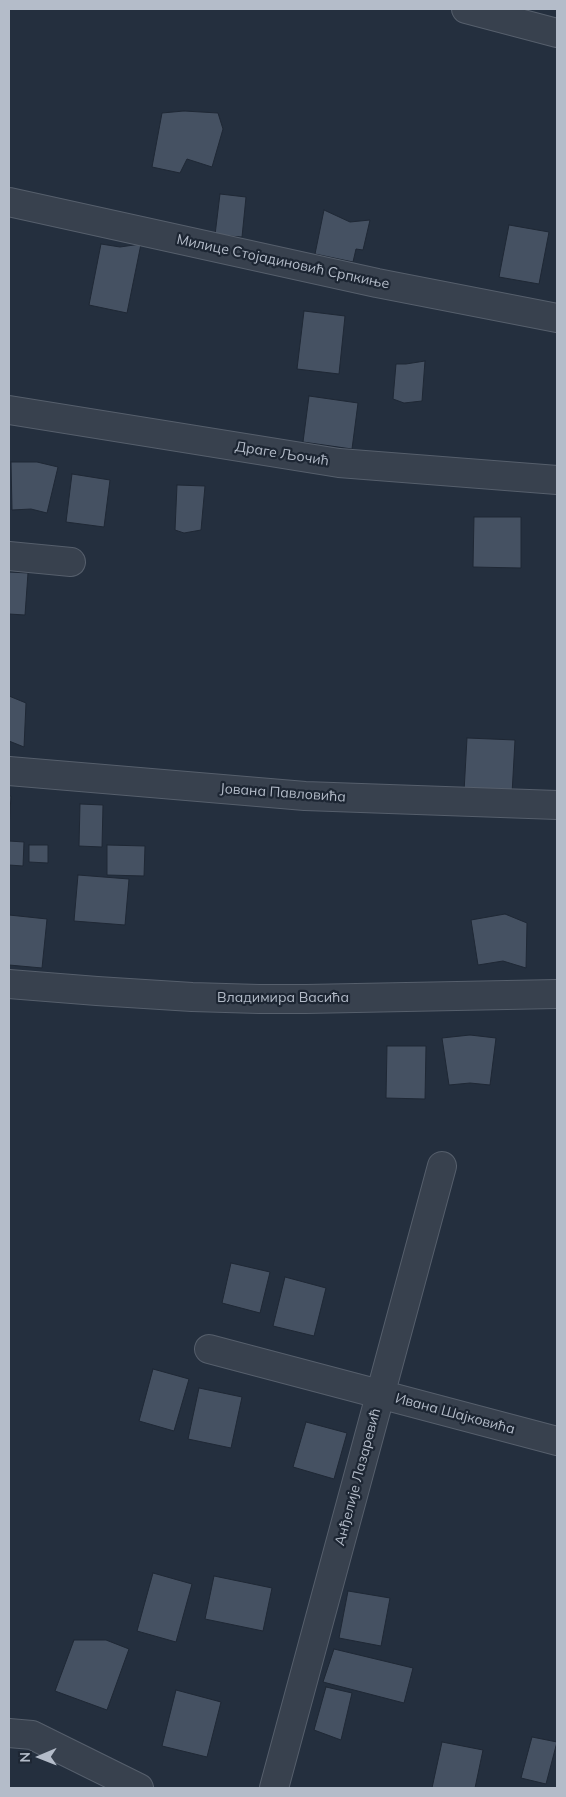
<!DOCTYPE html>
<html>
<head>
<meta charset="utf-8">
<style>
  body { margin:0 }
  #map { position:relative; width:566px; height:1797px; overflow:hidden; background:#242f3e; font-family:Mulish,sans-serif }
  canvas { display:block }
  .frame { position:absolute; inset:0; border:10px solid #b4bcc9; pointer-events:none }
  .north { position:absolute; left:15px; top:1732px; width:50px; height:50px; -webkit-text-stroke:4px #1d2633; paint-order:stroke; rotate:269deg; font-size:14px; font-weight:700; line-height:20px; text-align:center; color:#b4bcc9 }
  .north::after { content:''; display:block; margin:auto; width:18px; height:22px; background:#b4bcc9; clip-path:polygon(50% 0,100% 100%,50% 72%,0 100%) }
</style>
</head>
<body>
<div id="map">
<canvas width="566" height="1797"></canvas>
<div class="frame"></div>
<div class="north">N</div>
</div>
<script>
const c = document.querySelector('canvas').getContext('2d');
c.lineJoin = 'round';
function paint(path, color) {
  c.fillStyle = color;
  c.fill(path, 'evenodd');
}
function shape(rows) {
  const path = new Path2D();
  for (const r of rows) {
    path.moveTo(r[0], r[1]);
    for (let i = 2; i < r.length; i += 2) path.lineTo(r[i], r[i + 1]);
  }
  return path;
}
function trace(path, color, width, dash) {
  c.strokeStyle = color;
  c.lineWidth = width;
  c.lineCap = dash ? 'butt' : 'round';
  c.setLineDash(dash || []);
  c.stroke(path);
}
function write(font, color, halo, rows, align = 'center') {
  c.font = font + ' Mulish,sans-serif';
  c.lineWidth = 4.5;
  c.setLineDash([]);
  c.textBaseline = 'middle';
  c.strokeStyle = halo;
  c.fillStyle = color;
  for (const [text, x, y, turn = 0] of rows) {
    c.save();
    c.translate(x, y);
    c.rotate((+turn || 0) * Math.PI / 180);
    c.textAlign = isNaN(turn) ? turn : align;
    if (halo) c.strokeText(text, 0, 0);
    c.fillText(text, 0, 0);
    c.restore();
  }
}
const building = shape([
  [184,111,218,113,223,129,212,167,187,159,180,173,152,167,162,113,184,111],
  [220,194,246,197,242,237,215,235,220,194],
  [324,210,350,222,370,220,363,250,356,249,353,262,315,254,324,210],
  [509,225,549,232,539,284,499,277,509,225],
  [101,244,120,247,141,244,127,313,89,305,101,244],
  [304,311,345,316,339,374,297,369,304,311],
  [425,361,422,401,404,403,393,399,396,364,406,364,425,361],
  [309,396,358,403,352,449,303,442,309,396],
  [11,462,37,462,58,467,47,513,31,509,12,510,11,462],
  [72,474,110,480,104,527,66,522,72,474],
  [177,485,205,486,201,530,184,533,175,530,177,485],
  [474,517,521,517,521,568,473,567,474,517],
  [9,572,28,573,25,615,9,614,9,572],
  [9,696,26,703,24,747,9,741,9,696],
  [467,738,515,740,512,794,464,792,467,738],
  [9,796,11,796,9,827,9,796],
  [80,804,103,805,102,847,79,846,80,804],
  [9,841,24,842,23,866,9,865,9,841],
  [29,845,48,845,48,863,29,862,29,845],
  [107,845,145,846,144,876,107,875,107,845],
  [78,875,129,879,125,925,74,921,78,875],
  [505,914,527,923,526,968,503,961,478,965,471,920,505,914],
  [9,915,47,919,42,968,9,965,9,915],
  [470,1035,496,1038,490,1085,470,1083,449,1085,442,1038,470,1035],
  [387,1046,426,1046,425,1099,386,1098,387,1046],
  [231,1263,270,1272,260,1313,222,1303,231,1263],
  [285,1277,326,1288,314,1336,273,1326,285,1277],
  [153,1369,189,1379,174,1431,139,1421,153,1369],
  [199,1388,242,1397,231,1448,188,1439,199,1388],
  [306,1422,347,1433,334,1479,293,1467,306,1422],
  [153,1573,192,1584,176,1642,137,1631,153,1573],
  [214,1576,272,1588,263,1631,205,1619,214,1576],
  [348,1591,390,1598,381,1646,339,1638,348,1591],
  [74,1640,106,1640,129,1649,107,1710,55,1691,74,1640],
  [334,1649,413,1668,404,1703,323,1682,334,1649],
  [326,1687,352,1693,341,1740,314,1730,326,1687],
  [176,1690,221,1702,207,1757,162,1746,176,1690],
  [532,1737,557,1742,546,1784,521,1778,532,1737],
  [442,1742,483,1750,475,1788,432,1788,442,1742]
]);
const minor = shape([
  [466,9,557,33],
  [9,202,377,283,557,318],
  [9,410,339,463,557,480],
  [9,556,71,562],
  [9,771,305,796,557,805],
  [9,984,97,991,192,997,259,999,306,999,557,994],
  [209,1349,557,1441],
  [9,1733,32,1735,139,1788],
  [274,1788,442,1166]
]);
const streetNames = [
  ["Милице Стојадиновић Српкиње",283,262,12],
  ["Драге Љочић",282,454,9],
  ["Јована Павловића",283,793,4],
  ["Владимира Васића",283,998],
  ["Ивана Шајковића",455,1414,15],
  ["Анђелије Лазаревић",358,1477,-75]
];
paint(building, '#455162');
trace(building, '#1f2835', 1);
trace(minor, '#565f6c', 30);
trace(minor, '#38414e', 28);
write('14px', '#b4bcc9', '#1d2633', streetNames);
</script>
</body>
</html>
